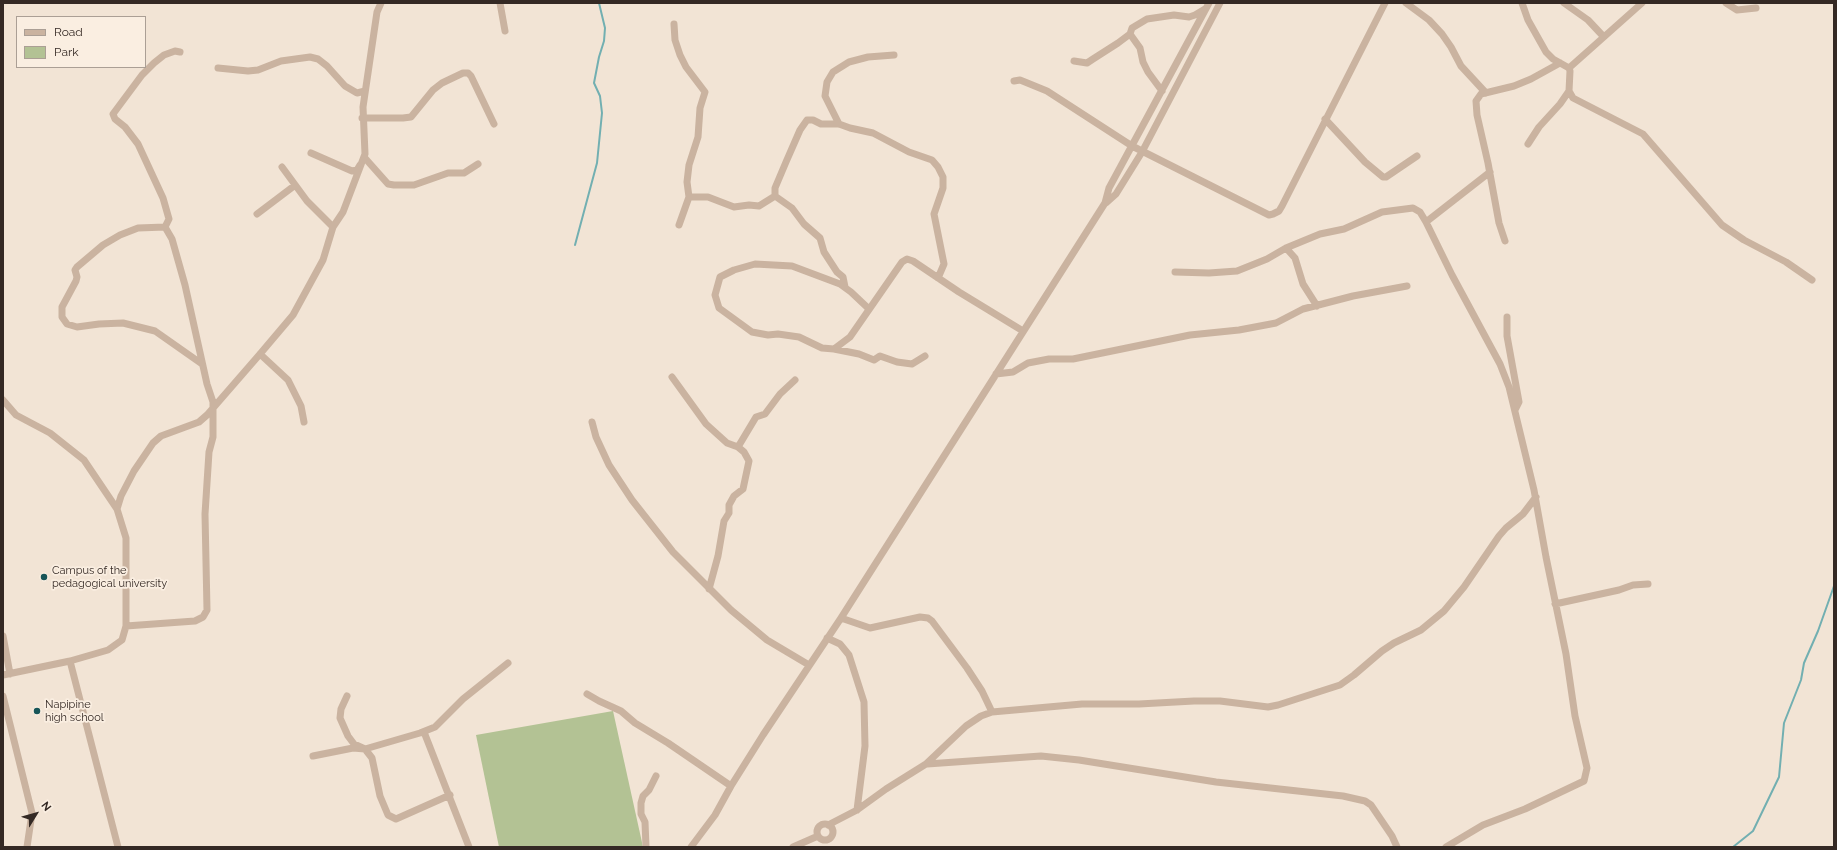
<!DOCTYPE html>
<html>
<head>
<meta charset="utf-8">
<style>
  body { margin:0 }
  #map { position:relative; width:1837px; height:850px; overflow:hidden; background:#f2e4d5; font-family:Raleway,sans-serif }
  canvas { display:block }
  .frame { position:absolute; inset:0; border:4px solid #342924; pointer-events:none }
  .legend { position:absolute; left:16px; top:16px; width:130px; height:52px; box-sizing:border-box; background:#faeee1; border:1px solid #ab9f95; margin:0; padding:5px 7px; list-style:none; font-size:12px; color:#342924 }
  .legend li { display:flex; align-items:center; gap:8px; height:20px }
  .legend b { width:20px; border:1px solid #ab9f95 }
  .north { position:absolute; left:16px; top:794px; width:40px; height:40px; -webkit-text-stroke:3px #faeee1; paint-order:stroke; rotate:53deg; font-size:11px; font-weight:700; line-height:16px; text-align:center; color:#342924 }
  .north::after { content:''; display:block; margin:auto; width:14px; height:18px; background:#342924; clip-path:polygon(50% 0,100% 100%,50% 72%,0 100%) }
</style>
</head>
<body>
<div id="map">
<canvas width="1837" height="850"></canvas>
<div class="frame"></div>
<ul class="legend">
<li><b style="height:5px;background:#cab3a0"></b>Road</li>
<li><b style="height:11px;background:#b3c294"></b>Park</li>
</ul>
<div class="north">N</div>
</div>
<script>
const c = document.querySelector('canvas').getContext('2d');
c.lineJoin = 'round';
function paint(path, color) {
  c.fillStyle = color;
  c.fill(path, 'evenodd');
}
function shape(rows) {
  const path = new Path2D();
  for (const r of rows) {
    if (r.length === 3) {
      path.moveTo(r[0] + r[2], r[1]);
      path.arc(r[0], r[1], r[2], 0, 2 * Math.PI);
      continue;
    }
    path.moveTo(r[0], r[1]);
    for (let i = 2; i < r.length; i += 2) path.lineTo(r[i], r[i + 1]);
  }
  return path;
}
function trace(path, color, width, dash) {
  c.strokeStyle = color;
  c.lineWidth = width;
  c.lineCap = dash ? 'butt' : 'round';
  c.setLineDash(dash || []);
  c.stroke(path);
}
function write(font, color, halo, rows, align = 'center') {
  c.font = font + ' Raleway,sans-serif';
  c.lineWidth = 3.5;
  c.setLineDash([]);
  c.textBaseline = 'middle';
  c.strokeStyle = halo;
  c.fillStyle = color;
  for (const [text, x, y, turn = 0] of rows) {
    c.save();
    c.translate(x, y);
    c.rotate((+turn || 0) * Math.PI / 180);
    c.textAlign = isNaN(turn) ? turn : align;
    if (halo) c.strokeText(text, 0, 0);
    c.fillText(text, 0, 0);
    c.restore();
  }
}
const green = shape([
  [613,711,643,847,499,847,476,735]
]);
const stream = shape([
  [575,245,597,163,602,113,600,96,594,83,599,57,604,41,605,28,599,3],
  [1733,847,1753,831,1779,777,1784,723,1801,680,1804,663,1818,631,1834,586]
]);
const minor = shape([
  [500,3,505,31],
  [1406,3,1429,20,1442,34,1451,47,1461,66,1486,93],
  [1522,3,1528,20,1546,52,1553,59,1569,68,1570,71,1569,91,1573,98,1643,134,1722,225,1744,240,1786,262,1812,280],
  [1564,3,1588,20,1603,36],
  [1726,3,1737,10,1756,8],
  [674,24,675,40,680,55,686,67,705,92,700,108,698,137,689,165,687,182,689,197,679,225],
  [1130,34,1140,48,1143,62,1148,72,1162,91],
  [1074,61,1087,63,1093,59,1118,43,1130,34,1132,28,1147,19,1174,15,1189,17,1195,15,1205,9],
  [218,68,248,71,258,70,281,61,310,57,318,59,327,66,345,86,357,93,365,91],
  [1569,68,1642,3],
  [1014,81,1020,80,1025,82,1047,91,1132,146,1269,215,1273,214,1279,211,1282,206,1385,3],
  [362,118,403,118,411,117,433,90,442,83,463,73,468,73,471,76,494,124],
  [1325,119,1365,162,1383,177,1386,177,1417,156],
  [839,124,825,96,827,82,833,72,849,62,868,57,894,55],
  [1528,144,1539,127,1560,104,1569,91],
  [311,153,352,171,357,170,360,165],
  [364,157,388,184,394,185,414,185,448,173,464,173,478,164],
  [282,167,307,201,333,227],
  [689,197,708,197,734,207,749,205,759,206,775,196],
  [1106,203,1116,194,1142,152,1220,3],
  [257,214,294,186],
  [1426,222,1490,172],
  [165,227,138,228,120,235,103,245,77,267,75,270,77,277,76,281,62,307,62,317,67,324,77,327,99,324,123,323,155,331,202,364],
  [1505,241,1499,223,1488,163,1477,115,1476,101,1481,94,1514,86,1531,79,1560,63],
  [1286,248,1295,258,1303,284,1317,306],
  [1175,272,1209,273,1237,271,1267,259,1286,248,1320,234,1344,229,1382,212,1413,208,1420,212,1426,222,1452,275,1500,364,1509,387,1534,490,1546,557,1566,654,1575,716,1587,768,1584,781,1525,809,1483,825,1446,847],
  [845,287,843,277,837,272,824,252,820,238,804,224,792,208,775,196,775,188,786,162,800,130,807,120,813,120,821,124,839,124,850,128,873,133,909,152,932,160,938,167,943,177,943,188,934,214,944,264,938,278],
  [869,309,851,292,840,284,792,266,755,264,734,270,720,277,715,295,719,308,752,332,768,335,778,334,799,337,822,348,834,349,850,337,902,262,907,259,913,261,959,292,1023,331],
  [1507,317,1507,336,1519,402,1515,410],
  [834,349,859,354,874,360,880,356,897,362,912,364,925,356],
  [260,354,288,380,301,406,304,422],
  [996,374,1013,372,1028,363,1049,359,1073,359,1190,335,1239,330,1276,323,1303,309,1353,296,1407,286],
  [672,377,706,424,727,443,738,447,744,452,749,461,743,489,734,496,729,505,729,513,724,521,718,556,709,589],
  [3,400,16,415,50,433,84,460,117,509],
  [592,422,596,437,609,465,632,500,673,552,731,610,767,640,809,665],
  [738,447,756,417,765,414,780,394,795,380],
  [1555,604,1619,590,1633,585,1648,584],
  [841,618,870,628,920,617,928,618,932,621,967,668,982,691,992,712],
  [126,626,195,621,203,617,207,610,205,514,209,452,213,437,213,402,207,384,185,285,172,239,165,227,169,219,163,198,138,144,125,127,115,119,113,114,142,75,154,63,164,55,175,51,180,52],
  [3,636,10,674],
  [827,638,840,644,849,655,864,702,865,746,857,810],
  [70,661,118,847],
  [3,675,70,661,108,650,122,640,126,626,126,538,117,509,121,496,134,471,153,443,161,436,199,422,207,415,260,354,293,315,323,260,333,227,343,212,365,154,363,107,377,12,381,3],
  [587,694,599,701,621,711,635,723,668,743,731,786],
  [3,696,32,813,27,847],
  [347,696,341,709,340,718,348,736,354,744,365,749,372,758,380,796,388,815,396,819,450,795],
  [424,732,469,847],
  [313,756,353,748,365,749,420,733,435,727,463,699,508,663],
  [927,764,1041,756,1079,760,1216,782,1343,796,1365,801,1371,805,1392,836,1397,847],
  [825,832,8],
  [828,825,857,810,886,789,926,764,966,726,981,716,992,712,1082,704,1139,704,1194,701,1220,701,1268,707,1278,705,1340,685,1354,675,1382,651,1394,643,1421,630,1444,611,1464,587,1499,536,1506,528,1523,514,1536,497],
  [646,847,645,822,641,814,641,803,643,796,649,790,656,776],
  [691,847,715,815,731,786,763,735,841,618,1105,203,1109,188,1209,3],
  [793,847,818,836]
]);
const markers = [
  [44,577,4,"#175558"],
  [37,711,4,"#175558"]
];
const poiNames = [
  ["Campus of the",52,571],
  ["pedagogical university",52,584],
  ["Napipine",45,705],
  ["high school",45,718]
];
paint(green, '#b3c294');
trace(stream, '#72afb1', 2);
trace(minor, '#cab3a0', 7);
for (const [x, y, r, color] of markers) {
  const dot = new Path2D();
  dot.arc(x, y, r, 0, 2 * Math.PI);
  c.fillStyle = color;
  c.fill(dot);
  trace(dot, '#faeee1', 1.5);
}
write('11px', '#342924', '#faeee1', poiNames, 'left');
</script>
</body>
</html>
